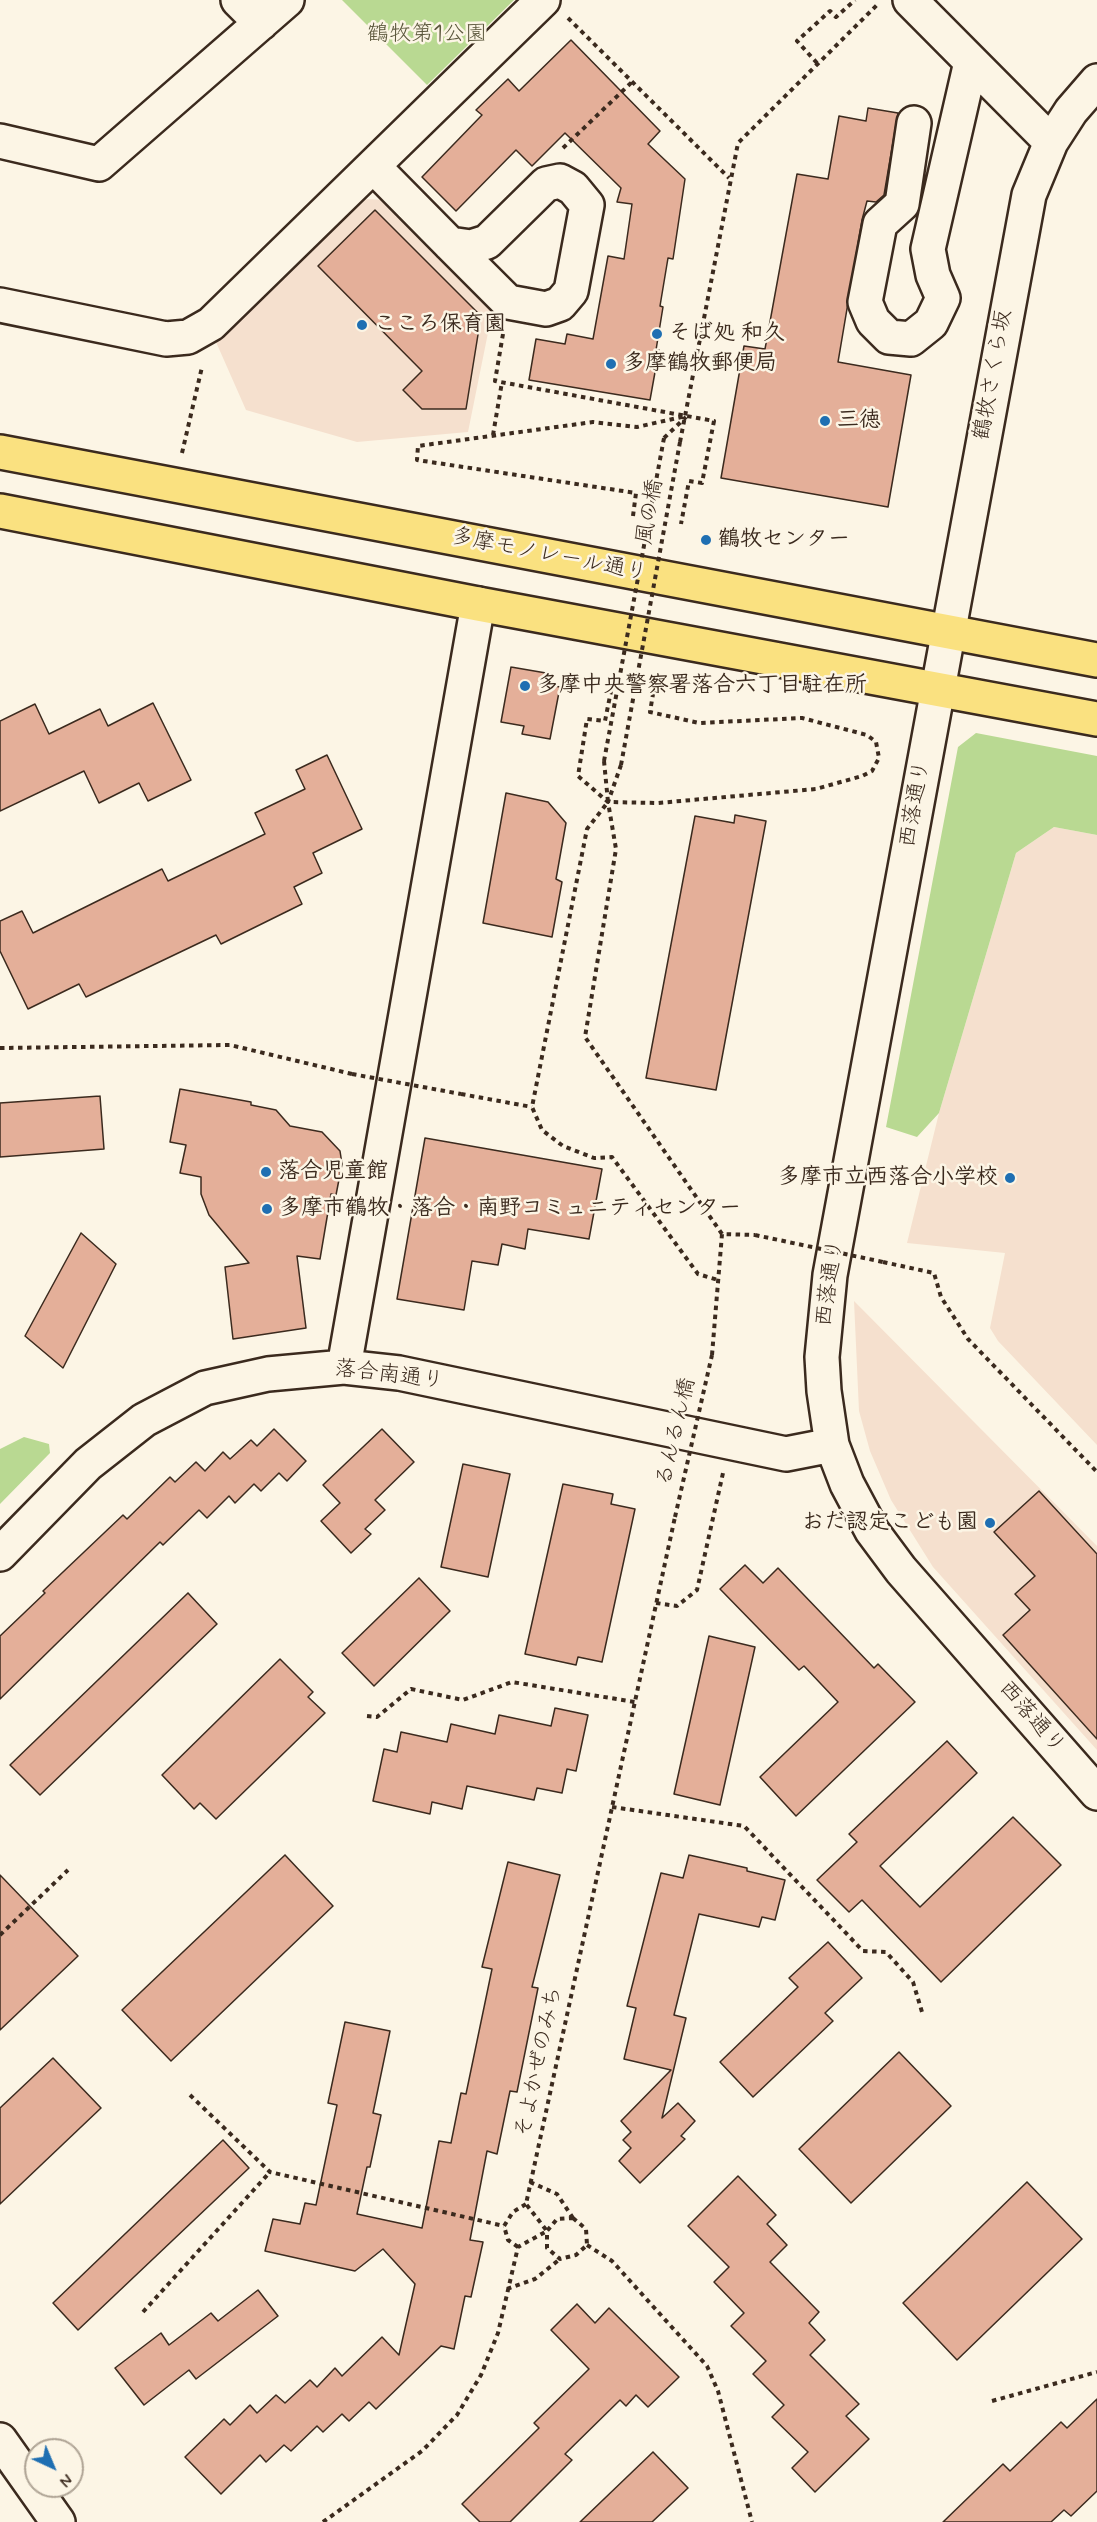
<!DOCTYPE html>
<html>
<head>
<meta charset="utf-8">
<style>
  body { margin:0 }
  #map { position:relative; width:1097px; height:2522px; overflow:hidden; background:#fcf5e5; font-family:Mynerve,sans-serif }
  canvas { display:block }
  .north { position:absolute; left:24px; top:2438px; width:60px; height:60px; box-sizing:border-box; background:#fcf5e5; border:2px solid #afa495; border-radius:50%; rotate:136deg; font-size:16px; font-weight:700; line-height:24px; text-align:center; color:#3b2a1e }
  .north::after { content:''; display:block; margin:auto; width:21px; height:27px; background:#1f6fb2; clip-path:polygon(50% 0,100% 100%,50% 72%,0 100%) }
</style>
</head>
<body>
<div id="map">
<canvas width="1097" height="2522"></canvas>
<div class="north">N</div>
</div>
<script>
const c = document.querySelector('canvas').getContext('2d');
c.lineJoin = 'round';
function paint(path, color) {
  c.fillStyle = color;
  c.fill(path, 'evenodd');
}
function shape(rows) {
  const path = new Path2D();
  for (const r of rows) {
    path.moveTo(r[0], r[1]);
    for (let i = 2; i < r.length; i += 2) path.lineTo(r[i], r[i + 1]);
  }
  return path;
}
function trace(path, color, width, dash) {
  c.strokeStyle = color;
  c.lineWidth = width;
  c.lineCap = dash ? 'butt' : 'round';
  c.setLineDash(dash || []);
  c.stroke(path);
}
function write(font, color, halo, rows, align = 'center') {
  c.font = font + ' Mynerve,"Klee One",sans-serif';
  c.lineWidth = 5;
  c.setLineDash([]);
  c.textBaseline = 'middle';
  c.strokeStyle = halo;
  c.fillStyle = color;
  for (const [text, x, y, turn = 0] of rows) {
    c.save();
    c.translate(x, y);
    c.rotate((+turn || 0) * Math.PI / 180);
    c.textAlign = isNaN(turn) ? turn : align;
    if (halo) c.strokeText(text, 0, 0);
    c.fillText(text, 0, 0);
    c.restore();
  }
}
const built = shape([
  [364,199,386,200,493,308,468,432,357,442,246,410,216,342],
  [1054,827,1097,835,1097,1445,998,1341,990,1328,1005,1253,907,1243,939,1113,1016,853],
  [854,1301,1097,1546,1097,1750,933,1567,891,1500,870,1451,859,1411]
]);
const green = shape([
  [342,0,514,0,427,85],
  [976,733,1097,756,1097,835,1054,827,1016,853,939,1113,917,1137,886,1127,958,747],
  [24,1437,49,1444,50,1453,0,1504,0,1449]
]);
const building = shape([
  [571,40,660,131,648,144,685,179,673,259,668,258,660,306,663,307,656,350,659,350,650,400,529,380,536,339,565,344,567,334,593,339,608,256,624,259,632,204,617,202,621,188,565,133,532,166,516,150,456,211,422,177,482,115,476,110,508,79,519,91,571,40],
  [868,108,898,113,884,195,876,202,867,201,862,220,838,362,911,375,888,507,721,478,744,346,765,349,797,174,828,179,839,116,866,121,868,108],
  [375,210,481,316,466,409,422,409,403,390,422,371,318,266,375,210],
  [511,667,546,673,544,684,560,687,550,739,522,734,524,726,501,722,511,667],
  [153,703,191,780,148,801,139,783,99,803,84,771,0,811,0,721,35,704,49,734,100,709,108,726,153,703],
  [327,755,362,829,313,853,322,873,294,887,302,904,221,944,216,935,86,997,79,984,28,1009,0,951,0,921,22,911,33,933,162,869,168,881,265,834,255,813,305,789,296,770,327,755],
  [506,793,548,802,566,823,556,879,562,882,552,937,483,923,506,793],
  [735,815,766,821,716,1090,646,1078,695,816,734,823,735,815],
  [180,1089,251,1102,251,1105,276,1110,290,1126,322,1132,340,1151,342,1164,336,1195,331,1194,320,1259,297,1256,306,1328,233,1339,225,1267,249,1263,209,1215,201,1194,201,1177,180,1173,186,1145,170,1142,180,1089],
  [100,1096,104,1149,0,1157,0,1103,100,1096],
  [425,1138,602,1169,589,1239,528,1229,525,1249,502,1244,498,1265,472,1261,464,1310,397,1299,425,1138],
  [81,1233,116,1264,63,1368,25,1336,81,1233],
  [274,1429,306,1461,287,1481,279,1473,261,1491,254,1484,235,1503,229,1496,207,1518,199,1510,163,1545,160,1542,0,1699,0,1636,45,1593,43,1591,123,1515,127,1519,170,1477,175,1482,196,1462,205,1471,223,1452,230,1459,251,1440,257,1446,274,1429],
  [382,1429,414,1462,375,1500,385,1510,365,1529,371,1534,351,1553,321,1521,340,1503,323,1485,382,1429],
  [463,1464,510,1474,488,1577,441,1567,463,1464],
  [563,1484,613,1494,611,1504,635,1509,602,1662,578,1657,576,1665,525,1654,563,1484],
  [1039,1491,1097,1554,1097,1739,1003,1635,1030,1610,1015,1594,1035,1576,994,1532,1039,1491],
  [745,1565,763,1583,778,1568,874,1668,878,1664,915,1702,796,1816,760,1777,838,1702,804,1666,799,1670,720,1589,745,1565],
  [419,1578,450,1611,374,1686,342,1653,419,1578],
  [188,1593,217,1624,40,1795,10,1765,188,1593],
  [709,1636,755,1647,720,1805,674,1794,709,1636],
  [280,1659,313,1692,308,1697,325,1713,216,1819,200,1803,194,1809,162,1775,280,1659],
  [555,1708,588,1715,576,1771,567,1769,562,1793,537,1788,534,1800,467,1786,462,1809,432,1802,430,1814,373,1801,384,1749,397,1752,401,1732,447,1742,451,1724,495,1734,499,1715,551,1726,555,1708],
  [947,1741,977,1773,880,1866,920,1907,1013,1817,1061,1865,941,1982,862,1900,849,1912,817,1880,857,1842,849,1834,947,1741],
  [285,1855,333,1906,171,2061,122,2010,285,1855],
  [689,1855,747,1868,747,1871,785,1880,775,1920,762,1917,759,1927,699,1914,674,2015,686,2018,662,2118,678,2103,695,2121,681,2136,685,2139,640,2183,619,2161,631,2148,623,2140,631,2132,621,2121,671,2070,624,2059,636,2008,627,2006,661,1873,683,1878,689,1855],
  [508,1862,560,1875,532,1987,538,1988,517,2092,510,2091,497,2154,487,2151,470,2240,483,2242,471,2297,465,2296,454,2349,441,2346,376,2409,369,2402,349,2421,342,2414,323,2432,317,2426,291,2451,284,2445,266,2462,260,2455,221,2494,185,2457,224,2419,230,2425,250,2405,257,2413,276,2395,285,2403,310,2380,317,2387,335,2368,342,2376,382,2337,399,2355,415,2284,383,2249,355,2271,265,2251,273,2219,300,2224,305,2203,316,2205,337,2105,328,2103,345,2022,390,2031,373,2113,381,2115,370,2167,367,2167,357,2214,422,2228,439,2141,451,2143,461,2093,466,2094,492,1969,482,1967,508,1862],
  [0,1875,78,1956,0,2030,0,1875],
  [828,1942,862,1978,825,2013,833,2021,753,2097,720,2062,798,1987,789,1978,828,1942],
  [899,2052,951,2106,851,2203,799,2149,899,2052],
  [53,2058,101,2108,0,2204,0,2108,53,2058],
  [223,2140,249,2168,78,2330,53,2303,223,2140],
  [738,2176,776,2215,767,2224,787,2245,770,2262,819,2312,809,2323,825,2340,810,2355,859,2404,846,2416,869,2439,815,2492,792,2468,808,2452,772,2417,784,2405,753,2374,766,2361,731,2326,744,2313,714,2282,729,2267,688,2226,738,2176],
  [1027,2182,1082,2239,957,2360,903,2303,1027,2182],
  [258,2290,278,2316,196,2379,189,2370,144,2405,115,2368,161,2333,169,2345,211,2313,218,2321,258,2290],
  [577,2304,595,2323,609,2308,679,2377,648,2407,636,2395,626,2406,620,2400,565,2454,572,2460,510,2522,480,2522,462,2504,539,2428,534,2423,589,2369,551,2330,577,2304],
  [1097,2399,1097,2491,1071,2516,1064,2510,1051,2522,943,2522,1003,2464,1010,2471,1061,2422,1067,2428,1097,2399],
  [653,2452,688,2488,652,2522,580,2522,653,2452]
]);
const path = shape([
  [568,18,729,178],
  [817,63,797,41,830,11,836,17,855,0],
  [563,148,632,82],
  [503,334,495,381,714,421,702,483,689,481,681,524],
  [493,435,502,382],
  [664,438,686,417],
  [680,442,738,143,877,5],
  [182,453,202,367],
  [633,516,636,493,417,460,418,446,593,422,637,427,686,416],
  [613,681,605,721,587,719,578,776,608,802,658,803,816,789,862,776,872,771,879,758,876,742,867,735,802,718,699,723,650,712,654,688],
  [604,761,608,802,587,829,532,1107,542,1130,563,1146,594,1158,612,1157,698,1274,718,1280],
  [621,765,608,802,616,849,585,1037,722,1234,755,1235],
  [0,1048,230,1045,352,1074],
  [461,1094,532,1107],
  [883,1262,934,1273,941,1297,968,1339,1097,1472],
  [712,1355,722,1234],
  [656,1603,677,1606,697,1590,723,1473],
  [367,1716,377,1717,411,1689,463,1700,512,1682,635,1702],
  [612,1807,744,1826,863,1951,886,1952,913,1982,922,2012],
  [0,1935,68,1870],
  [190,2095,270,2172,504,2226],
  [530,2182,557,2194,573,2218],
  [573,2218,586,2229,587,2245,576,2255,560,2259,547,2248,547,2231,557,2219,573,2218],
  [587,2245,612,2261,707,2366,718,2391,752,2522],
  [518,2247,508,2240,504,2226,513,2212,526,2204],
  [507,2289,535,2279,560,2259],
  [143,2312,270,2172],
  [992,2401,1097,2372],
  [323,2522,422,2451,457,2415,481,2375,498,2333,518,2247,547,2231,526,2204,675,1517]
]);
const minor = shape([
  [238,0,261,23],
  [910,0,1051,142],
  [1097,81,1071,111,1051,142,1029,195,830,1275,822,1357,824,1391,832,1445,847,1484,872,1531,901,1570,1097,1793],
  [914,123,902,204,880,224,865,302,873,321,889,337,911,339,931,323,943,298,933,275,928,249,971,62],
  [0,141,99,164,287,0],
  [374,167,450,244,508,302,546,309,560,304,571,291,587,205,573,188,560,181,546,184,487,242,471,247,450,244],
  [0,305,166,339,188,337,211,324,543,0],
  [344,1367,478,604],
  [0,1554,88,1464,144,1420,205,1388,268,1374,344,1367,399,1373,786,1454,832,1445],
  [0,2440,58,2522]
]);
const major = shape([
  [0,452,1097,660],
  [0,511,478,604,1097,719]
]);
const pathBridge = shape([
  [604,761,664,438],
  [621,765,680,442],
  [352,1074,461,1094],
  [755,1235,883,1262],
  [675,1517,712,1355]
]);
const markers = [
  [362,325,6,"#1f6fb2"],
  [657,334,6,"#1f6fb2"],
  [611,364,6,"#1f6fb2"],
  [825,421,6,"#1f6fb2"],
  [706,540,6,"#1f6fb2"],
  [525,686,6,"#1f6fb2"],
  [266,1172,6,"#1f6fb2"],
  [1010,1178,6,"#1f6fb2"],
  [267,1209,6,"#1f6fb2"],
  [990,1523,6,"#1f6fb2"]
];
const parkNames = [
  ["鶴牧第1公園",427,35]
];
const poiNames = [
  ["こころ保育園",374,325],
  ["そば処 和久",669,334],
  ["多摩鶴牧郵便局",623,364],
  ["三徳",837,421],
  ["鶴牧センター",718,540],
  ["多摩中央警察署落合六丁目駐在所",537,686],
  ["落合児童館",278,1172],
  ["多摩市立西落合小学校",998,1178,"right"],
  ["多摩市鶴牧・落合・南野コミュニティセンター",279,1209],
  ["おだ認定こども園",978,1523,"right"]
];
const streetNames = [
  ["鶴牧さくら坂",994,375,-80],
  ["風の橋",651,512,-80],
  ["多摩モノレール通り",549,556,11],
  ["西落通り",916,804,-80],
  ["西落通り",831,1283,-82],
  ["落合南通り",389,1376,7],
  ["るんるん橋",677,1432,-77],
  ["西落通り",1031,1718,49],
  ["そよかぜのみち",540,2062,-78]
];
paint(built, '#f5e0ce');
paint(green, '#b9d992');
paint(building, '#e4af99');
trace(building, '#3b2a1e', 1.5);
trace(minor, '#3b2a1e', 38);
trace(major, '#3b2a1e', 38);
trace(path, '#3b2a1e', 4, [4.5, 4.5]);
trace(minor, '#fcf5e5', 33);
trace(major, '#fae180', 33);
trace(pathBridge, '#3b2a1e', 4, [4.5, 4.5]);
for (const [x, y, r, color] of markers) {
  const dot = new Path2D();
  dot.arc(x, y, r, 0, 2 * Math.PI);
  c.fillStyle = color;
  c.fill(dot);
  trace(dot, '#fcf5e5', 2);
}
write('22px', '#5a563b', '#fcf5e5', parkNames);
write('bold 22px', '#3b2a1e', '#fcf5e5', poiNames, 'left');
write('22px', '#3b2a1e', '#fcf5e5', streetNames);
</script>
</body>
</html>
